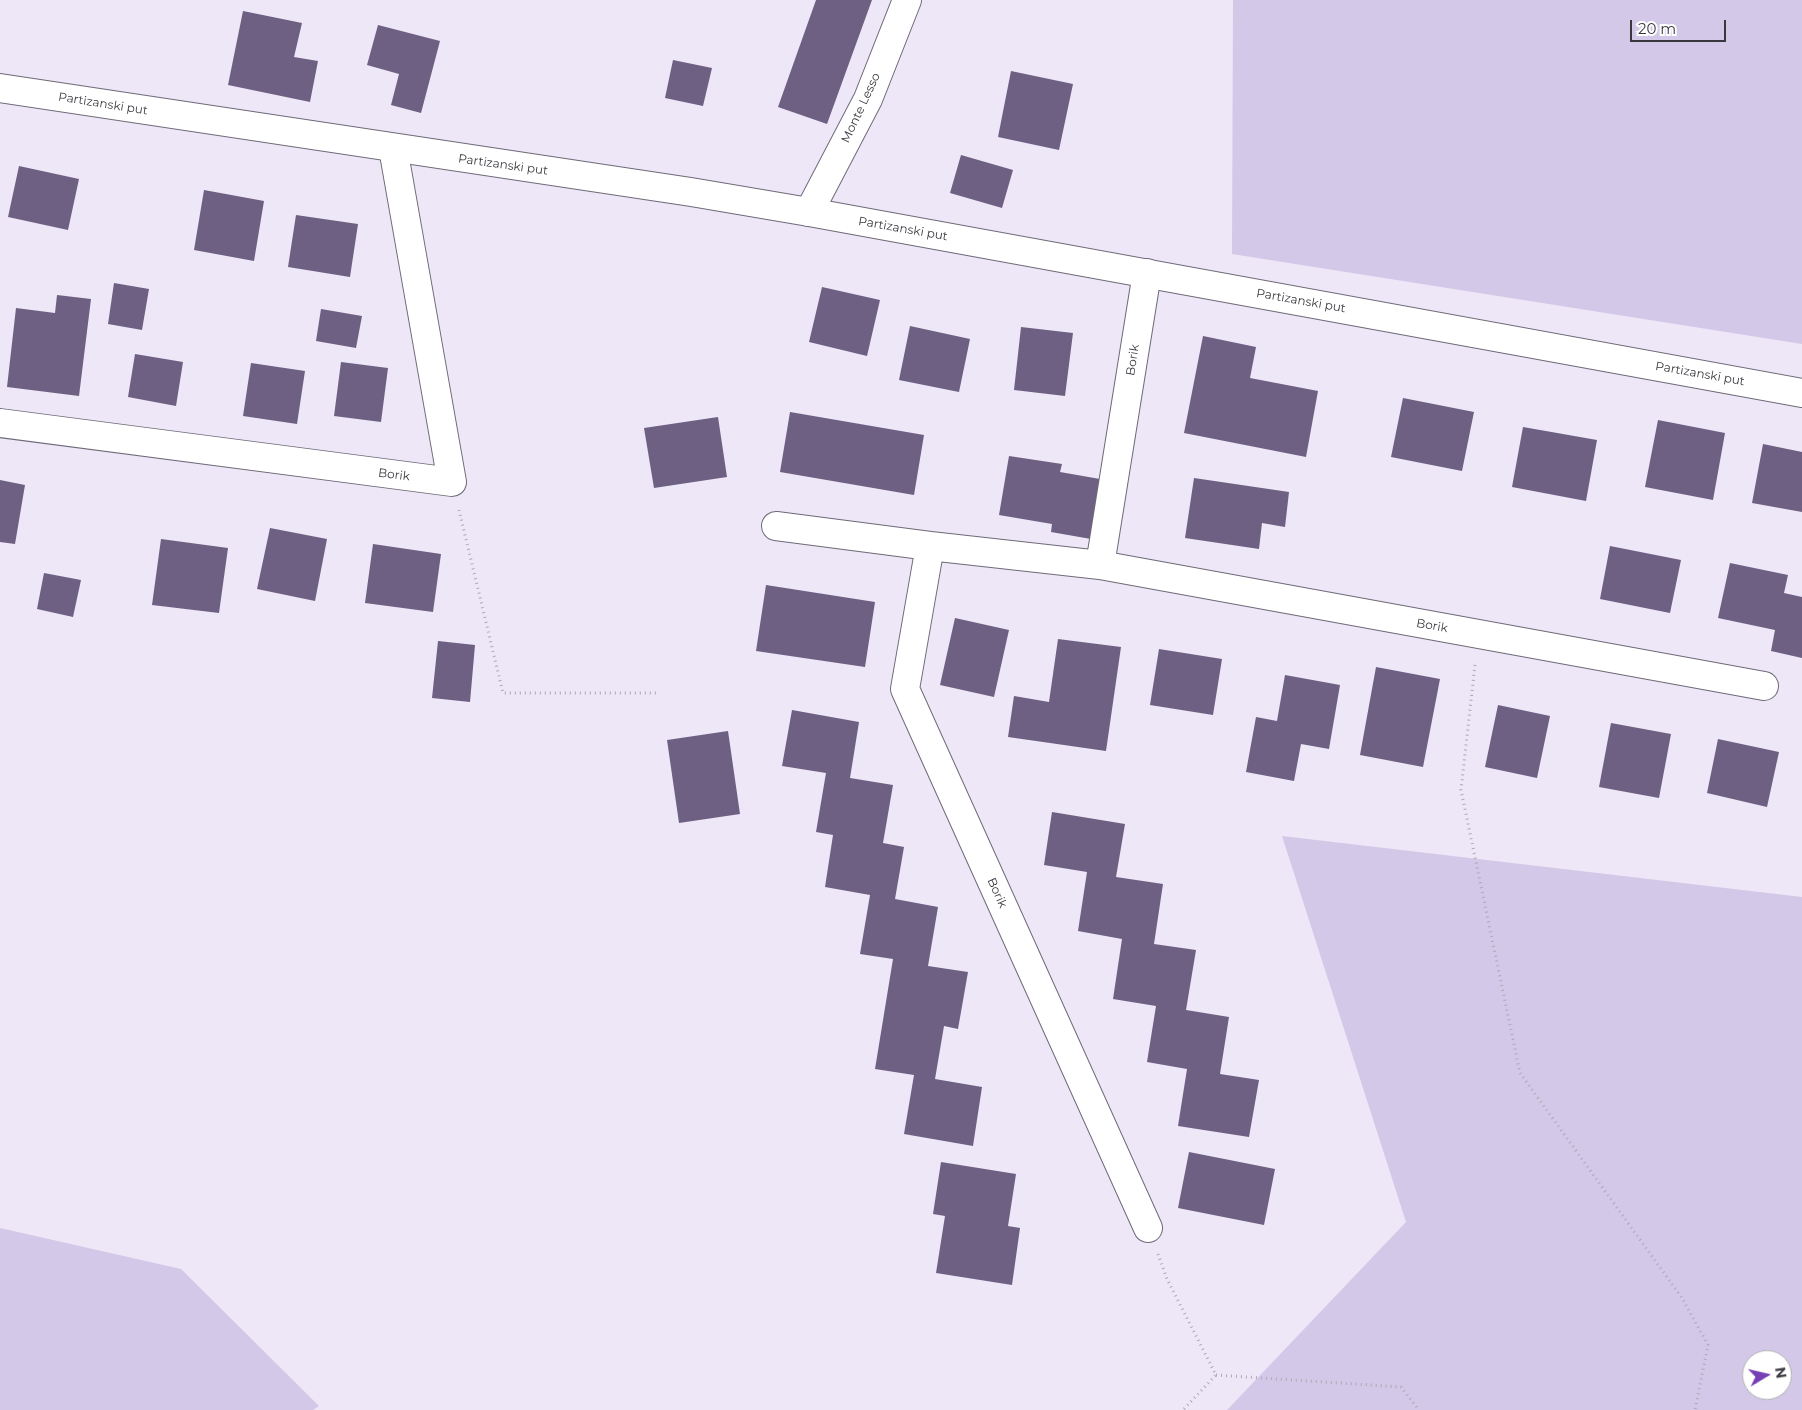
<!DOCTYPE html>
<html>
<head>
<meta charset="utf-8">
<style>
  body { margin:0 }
  #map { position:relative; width:1802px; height:1410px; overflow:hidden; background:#ede7f7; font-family:Montserrat,sans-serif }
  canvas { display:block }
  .north { position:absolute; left:1742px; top:1350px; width:50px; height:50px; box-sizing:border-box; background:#fff; border:1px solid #b0afb2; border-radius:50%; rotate:81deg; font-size:14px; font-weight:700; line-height:20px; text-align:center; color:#3a383e }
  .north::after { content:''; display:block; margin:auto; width:18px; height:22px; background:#773fb6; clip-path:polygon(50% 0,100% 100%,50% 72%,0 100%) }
  .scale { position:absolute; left:1630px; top:20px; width:96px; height:22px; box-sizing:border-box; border:2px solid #3a383e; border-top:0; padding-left:6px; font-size:15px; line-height:18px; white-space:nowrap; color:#3a383e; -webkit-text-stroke:4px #fff; paint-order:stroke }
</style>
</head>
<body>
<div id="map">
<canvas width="1802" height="1410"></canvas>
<div class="north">N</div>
<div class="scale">20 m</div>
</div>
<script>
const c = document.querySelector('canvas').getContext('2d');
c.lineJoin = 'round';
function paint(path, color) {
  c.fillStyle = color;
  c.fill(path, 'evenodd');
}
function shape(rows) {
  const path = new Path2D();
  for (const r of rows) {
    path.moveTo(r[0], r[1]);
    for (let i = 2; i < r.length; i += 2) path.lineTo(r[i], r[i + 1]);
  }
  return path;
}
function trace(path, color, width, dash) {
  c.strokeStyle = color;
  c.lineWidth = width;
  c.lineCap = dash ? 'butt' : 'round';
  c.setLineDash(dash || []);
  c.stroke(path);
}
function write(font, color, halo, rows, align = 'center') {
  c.font = font + ' Montserrat,sans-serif';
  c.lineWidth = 5;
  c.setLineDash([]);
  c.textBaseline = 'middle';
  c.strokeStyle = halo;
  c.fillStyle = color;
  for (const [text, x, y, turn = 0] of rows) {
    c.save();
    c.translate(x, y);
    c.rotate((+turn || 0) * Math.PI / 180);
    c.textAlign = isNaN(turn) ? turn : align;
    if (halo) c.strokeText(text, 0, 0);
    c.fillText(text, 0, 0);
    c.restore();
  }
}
const green = shape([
  [1233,0,1802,0,1802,344,1232,254],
  [1282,836,1802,897,1802,1410,1227,1410,1406,1222],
  [1752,1360,1782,1360,1782,1390,1752,1390],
  [0,1228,181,1269,319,1406,313,1410,0,1410]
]);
const building = shape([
  [816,0,872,0,827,124,778,107],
  [243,11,302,23,294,57,318,61,310,102,228,85],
  [378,25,440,41,421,113,391,105,399,74,367,65],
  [673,60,712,68,703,106,665,98],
  [1011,71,1073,84,1059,150,998,137],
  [961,155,1013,170,1002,208,950,193],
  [19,166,79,179,68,230,8,217],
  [204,190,264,201,254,261,194,250],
  [296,215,358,224,350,277,288,267],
  [114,283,149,289,142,330,108,324],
  [822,287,880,300,867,356,809,342],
  [57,295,91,299,79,396,7,387,16,308,55,313],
  [321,309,362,316,356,348,316,341],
  [910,326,970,339,959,392,899,380],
  [1021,327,1073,333,1065,396,1014,390],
  [1203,336,1256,347,1250,378,1318,391,1306,457,1184,433],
  [135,354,183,362,176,406,128,397],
  [341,362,388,368,381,422,334,416],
  [251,363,305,371,297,424,243,416],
  [1403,398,1474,412,1462,471,1391,457],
  [790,412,924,435,914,495,780,472],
  [718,417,727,477,654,488,644,428],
  [1658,420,1725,433,1713,500,1645,487],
  [1523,427,1597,440,1586,501,1512,487],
  [1763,444,1802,452,1802,512,1752,503],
  [1009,456,1062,464,1060,472,1100,479,1091,539,1051,532,1052,524,999,515],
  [1194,478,1289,492,1285,527,1262,523,1259,549,1185,538],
  [0,480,25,485,15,544,0,542],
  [270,528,327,539,315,601,257,589],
  [161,539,228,548,219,613,152,605],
  [373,544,441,554,433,612,365,603],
  [1610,546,1681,560,1670,613,1600,599],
  [1730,563,1788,575,1784,593,1802,597,1802,658,1771,651,1775,630,1718,618],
  [44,573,81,580,73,617,37,609],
  [766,585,875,602,865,667,756,651],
  [955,618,1009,630,994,697,940,685],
  [1058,639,1121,647,1106,751,1008,737,1014,696,1049,702],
  [438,641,475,645,470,702,432,698],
  [1159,649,1222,659,1213,715,1150,705],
  [1376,667,1440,679,1423,767,1360,755],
  [1285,675,1340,685,1329,749,1301,744,1294,781,1246,772,1256,717,1277,721],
  [1498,705,1550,716,1537,778,1485,767],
  [792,710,859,722,850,778,893,785,883,843,904,847,895,899,938,907,928,966,968,972,958,1029,944,1026,935,1079,982,1087,973,1146,904,1134,914,1075,875,1069,893,959,860,954,870,895,825,887,833,835,816,832,826,773,782,766],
  [1611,723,1671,734,1659,798,1599,787],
  [728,731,740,814,679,823,667,740],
  [1718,739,1779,752,1767,807,1707,793],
  [1052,812,1125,824,1116,877,1163,884,1154,944,1196,950,1186,1010,1229,1017,1220,1074,1259,1080,1249,1137,1178,1126,1187,1069,1147,1062,1156,1006,1113,999,1122,939,1078,931,1087,872,1044,865],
  [1189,1152,1275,1169,1264,1225,1178,1208],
  [941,1162,1016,1174,1008,1226,1020,1228,1012,1285,936,1273,945,1216,933,1214]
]);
const path = shape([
  [459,510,503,693,659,693],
  [1475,665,1461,790,1520,1073,1682,1298,1708,1345,1695,1410],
  [1158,1254,1167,1279,1216,1375,1183,1410],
  [1216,1375,1401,1387,1419,1410]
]);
const minor = shape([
  [809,212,868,99,907,0],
  [0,423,452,482,393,148],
  [776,526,930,546,1100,565,1147,273],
  [930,546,905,689,1148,1228],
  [1100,565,1764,686]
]);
const tertiary = shape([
  [0,88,691,192,809,212,1802,393]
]);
const streetNames = [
  ["Partizanski put",103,104,9],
  ["Monte Lesso",861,108,-65],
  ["Partizanski put",503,165,8],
  ["Partizanski put",903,229,10],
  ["Partizanski put",1301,301,10],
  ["Borik",1133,360,-81],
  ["Partizanski put",1700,374,10],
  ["Borik",394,475,7],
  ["Borik",1432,626,10],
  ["Borik",997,893,66]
];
paint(green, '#d3c8e7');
paint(building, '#6d6083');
trace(minor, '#6f6a78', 30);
trace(tertiary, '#6f6a78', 30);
trace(path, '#ada8b5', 3, [1, 4]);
trace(minor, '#fff', 28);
trace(tertiary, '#fff', 28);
write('12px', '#3a383e', '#fff', streetNames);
</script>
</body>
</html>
